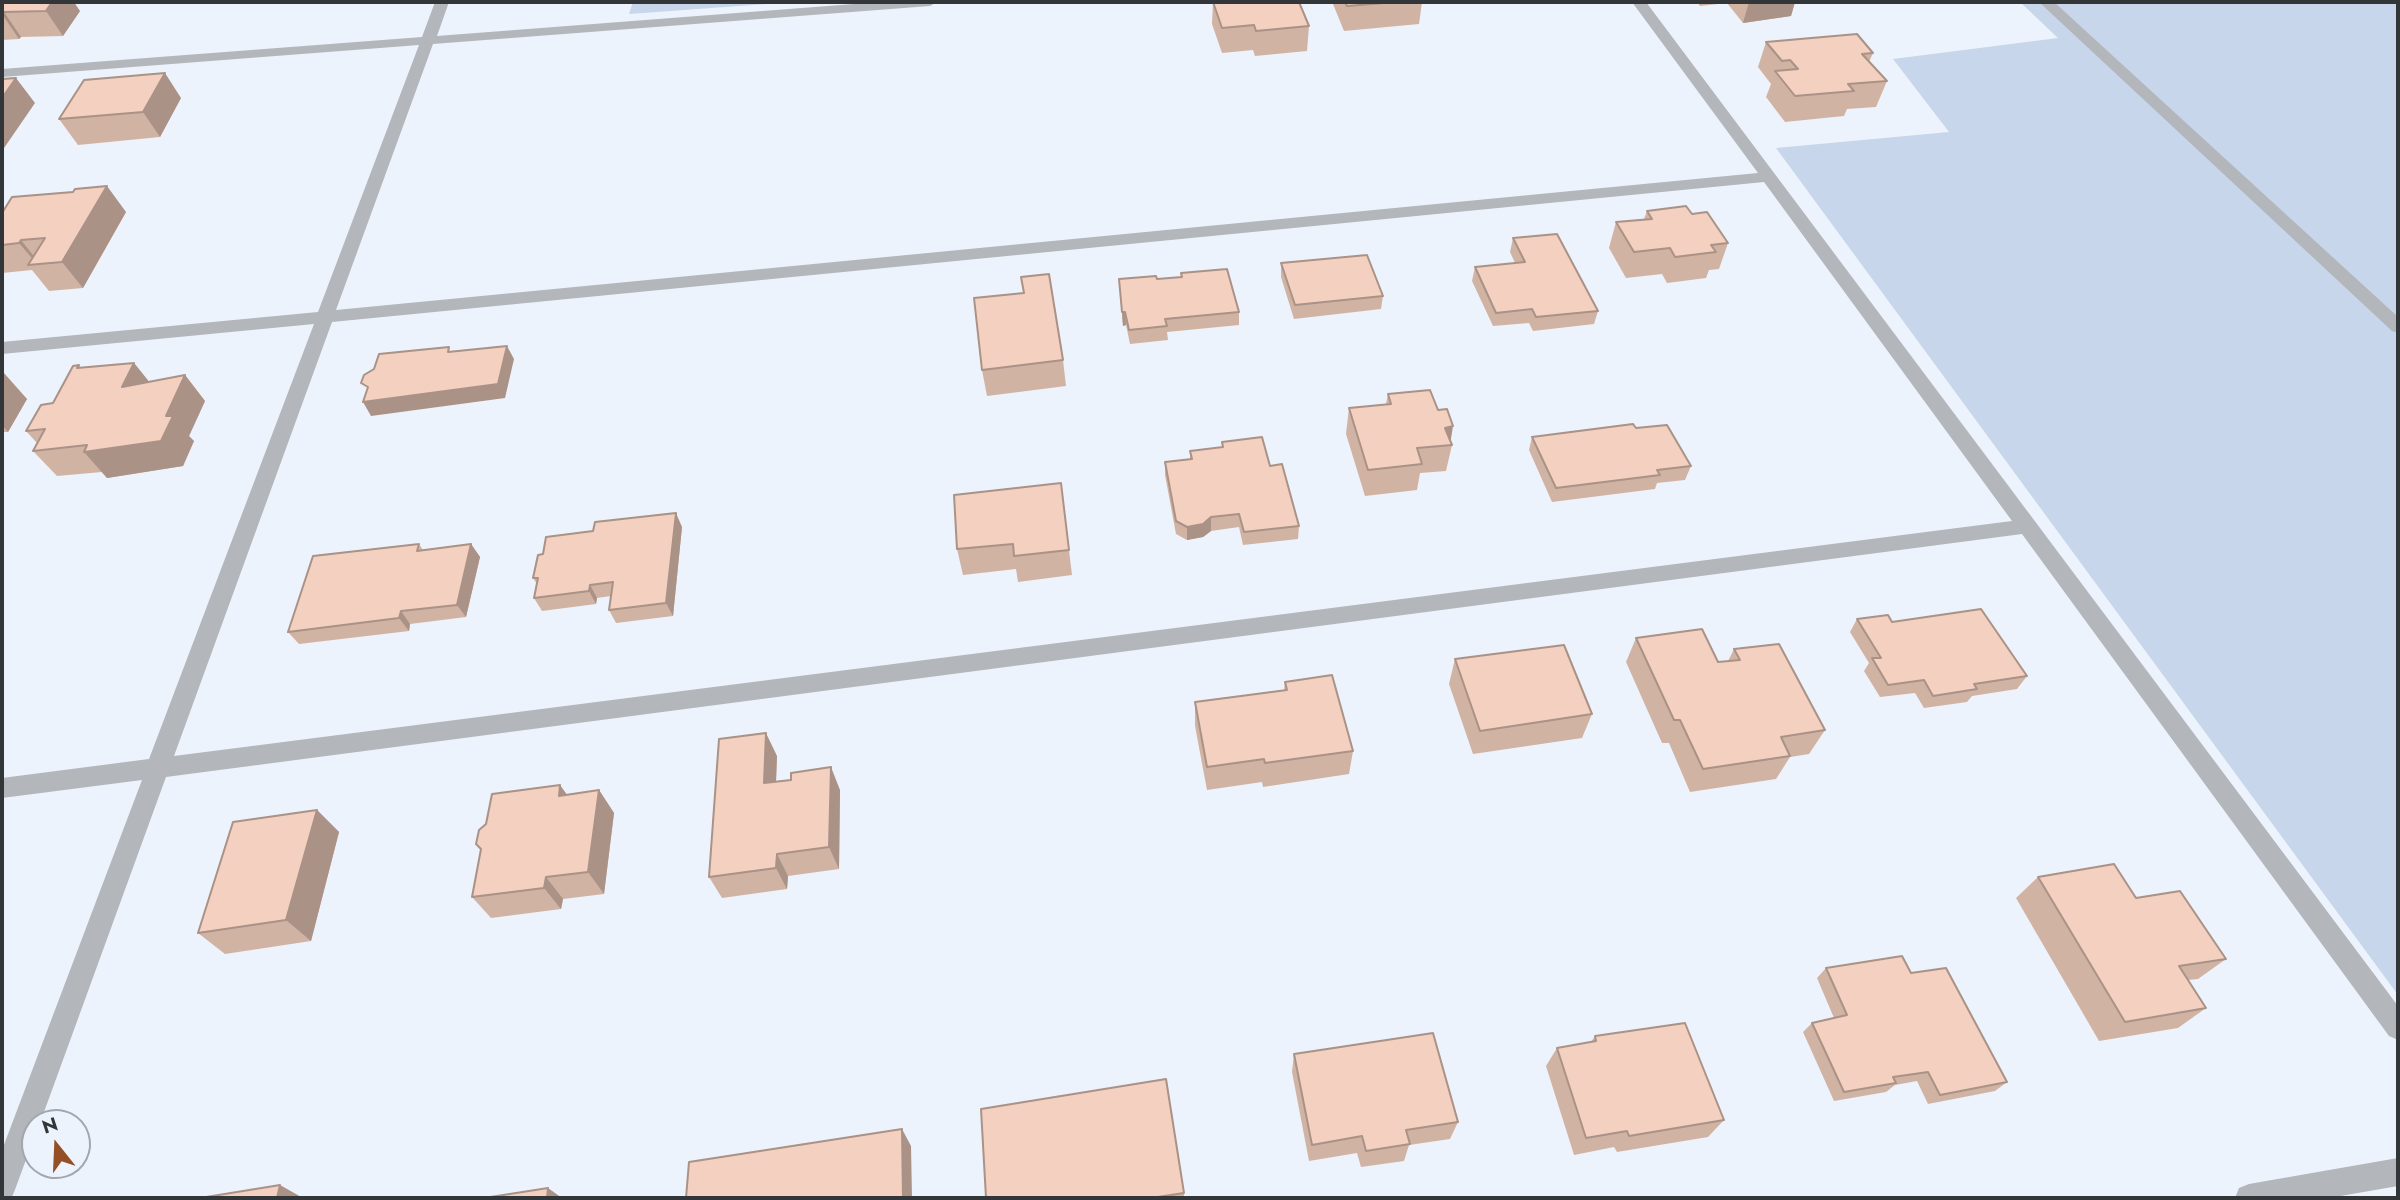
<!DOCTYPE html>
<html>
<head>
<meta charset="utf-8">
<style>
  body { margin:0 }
  #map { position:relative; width:2400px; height:1200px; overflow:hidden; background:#ecf3fc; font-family:Jost,sans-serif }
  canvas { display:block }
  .frame { position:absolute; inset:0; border:4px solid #333639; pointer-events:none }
  .north { position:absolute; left:21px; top:1109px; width:70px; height:70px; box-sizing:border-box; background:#ecf3fc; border:2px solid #a2a7ae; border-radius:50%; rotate:342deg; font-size:19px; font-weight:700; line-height:28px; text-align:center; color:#333639 }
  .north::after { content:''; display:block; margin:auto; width:24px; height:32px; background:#954f26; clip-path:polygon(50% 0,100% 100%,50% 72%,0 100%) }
</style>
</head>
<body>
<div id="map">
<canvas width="2400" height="1200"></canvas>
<div class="frame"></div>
<div class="north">N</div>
</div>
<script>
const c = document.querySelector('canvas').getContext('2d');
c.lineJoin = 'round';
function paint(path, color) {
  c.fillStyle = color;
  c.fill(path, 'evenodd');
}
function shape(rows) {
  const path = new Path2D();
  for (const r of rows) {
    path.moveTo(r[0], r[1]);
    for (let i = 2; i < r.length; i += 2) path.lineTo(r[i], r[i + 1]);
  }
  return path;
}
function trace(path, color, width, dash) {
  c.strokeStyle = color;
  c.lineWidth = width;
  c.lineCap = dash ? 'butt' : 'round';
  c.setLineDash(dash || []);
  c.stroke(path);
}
const green = shape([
  [633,2,794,2,629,14],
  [2020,2,2398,2,2398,995,1776,148,1949,132,1893,59,2058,38]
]);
const minor = shape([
  [435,2,449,2,437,36,880,2,937,2,930,6,433,44,336,310,1758,173,1632,2,1646,2,2398,1006,2398,1040,2389,1036,2022,534,166,777,40,1123,35,1123,35,1135,16,1187,12,1197,2,1198,2,1150,142,780,2,798,2,778,149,759,314,324,2,354,2,342,318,312,419,45,2,77,2,69,422,37,435,2],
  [1764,182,2012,521,174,756,332,322,1764,182],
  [2039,2,2054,2,2398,317,2398,333,2392,331,2039,2],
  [2398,1158,2398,1186,2329,1198,2235,1198,2239,1188,2249,1184,2398,1158]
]);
const wall = shape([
  [2,2,80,11,63,36,21,37,19,39,2,40],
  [1213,2,1299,2,1309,26,1307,51,1255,56,1253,50,1222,53,1212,24],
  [1333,2,1422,2,1419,24,1344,31,1333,4],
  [1697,2,1795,2,1791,16,1743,23,1727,3,1700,6],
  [1766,42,1873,53,1869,62,1887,81,1876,107,1847,109,1844,116,1785,122,1766,97,1771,84,1758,67],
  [181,98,160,137,78,145,59,119],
  [1647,211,1692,214,1728,243,1719,269,1709,270,1706,278,1667,283,1662,274,1626,278,1609,248,1616,222,1644,219],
  [126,212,83,288,49,291,32,270,2,273,2,213],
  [1513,238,1598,311,1594,324,1533,331,1529,323,1493,326,1472,281,1475,267,1515,263,1510,252],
  [1281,263,1383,296,1381,309,1294,319,1281,277],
  [1181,273,1239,312,1239,325,1167,332,1168,340,1130,344,1126,325,1123,326,1119,279,1157,279,1181,277],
  [1023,293,1063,360,1066,386,987,396,982,370],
  [134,363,149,382,185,375,205,401,189,436,194,441,183,466,107,478,102,472,57,476,33,451,37,443,26,431,53,403,79,365,81,368],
  [2,373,27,399,8,432,2,432],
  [1388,394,1450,442,1452,445,1446,471,1420,473,1417,490,1365,496,1346,434,1349,408,1386,404],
  [1636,428,1691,466,1685,480,1657,483,1655,489,1552,502,1529,450,1532,437],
  [1222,442,1270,466,1299,526,1298,539,1243,545,1239,527,1211,531,1203,537,1187,540,1176,534,1165,475,1165,462,1190,459,1190,451,1222,447],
  [1061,483,1072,575,1018,582,1016,569,963,575,957,549],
  [682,527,673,616,616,623,609,610,611,596,597,598,596,604,542,611,534,598,537,584,533,578],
  [419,544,423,550,471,544,480,557,466,617,410,624,409,631,299,644,288,632],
  [1857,619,1892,622,2027,676,2017,689,1972,696,1967,702,1924,708,1915,693,1880,697,1864,671,1869,663,1850,632],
  [1636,638,1718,662,1728,661,1734,649,1825,730,1809,754,1790,757,1776,779,1690,792,1669,743,1662,743,1626,662],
  [1455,659,1592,714,1582,738,1473,754,1449,684],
  [1285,682,1353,751,1349,774,1263,787,1262,782,1207,790,1195,726,1195,702,1284,690],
  [777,756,776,782,840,790,839,869,788,876,787,889,722,898,709,877],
  [599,790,614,813,604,894,563,899,561,909,491,918,472,897,567,794],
  [317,810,339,832,311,941,225,954,198,933],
  [2038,877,2226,959,2198,979,2188,980,2206,1008,2178,1028,2099,1041,2016,898],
  [1826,968,1911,973,2007,1082,1995,1091,1928,1104,1917,1081,1895,1085,1886,1092,1834,1101,1803,1032,1812,1023,1834,1018,1817,978],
  [1595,1036,1724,1120,1708,1137,1617,1152,1614,1147,1574,1155,1546,1066,1557,1048,1591,1042],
  [1294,1054,1458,1122,1450,1139,1409,1145,1404,1161,1361,1167,1357,1153,1309,1161,1292,1072],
  [1184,1193,1184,1198,986,1198]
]);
const shadedWall = shape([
  [52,2,74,2,80,11,63,36,46,11],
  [1749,2,1795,2,1791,16,1743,23],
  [4,12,21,37,19,39,2,14],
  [165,73,181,98,160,137,143,112],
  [16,78,35,103,2,151,2,98],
  [107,186,126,212,83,288,62,262],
  [21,240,40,264,37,264,19,243],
  [1122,312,1125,312,1126,325,1123,326],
  [507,346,514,359,505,398,371,416,363,402],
  [134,363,155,389,122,387],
  [4,373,27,399,8,432,2,425,2,376],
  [185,375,205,401,189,436,194,441,183,466,107,478,84,452,166,416],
  [1453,426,1450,445,1445,428],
  [676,513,682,527,673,616,666,603],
  [1211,517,1211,531,1203,537,1187,540,1187,527],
  [471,544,480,557,466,617,457,605],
  [590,585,597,598,596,604,589,591],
  [401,611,410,624,409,631,399,618],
  [766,733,777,756,775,806,764,783],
  [831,767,840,790,839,869,829,847],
  [560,785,576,807,559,796],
  [599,790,614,813,604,894,588,872],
  [317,810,339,832,311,941,286,920],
  [777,854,788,876,787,889,776,868],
  [546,877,563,899,561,909,544,888],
  [902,1129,911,1146,912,1198,903,1198],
  [280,1185,303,1198,277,1198],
  [548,1188,562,1198,547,1198]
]);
const building = shape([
  [2,2,52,2,46,11,4,12,2,14,2,2],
  [1213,2,1299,2,1309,26,1256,31,1254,25,1222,28,1213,2],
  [1345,2,1396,2,1347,6,1345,2],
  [1857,34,1873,53,1862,54,1887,81,1848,84,1854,91,1795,96,1775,71,1798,69,1790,60,1782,61,1766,42,1857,34],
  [165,73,143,112,59,119,84,80,165,73],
  [16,78,2,98,2,79,16,78],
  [107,186,62,262,28,265,45,238,21,240,19,243,2,245,2,213,12,197,73,192,75,189,107,186],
  [1686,206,1692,214,1707,212,1728,243,1711,245,1716,252,1675,257,1670,248,1634,252,1616,222,1652,219,1647,211,1686,206],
  [1557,234,1598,311,1536,317,1532,309,1496,313,1475,267,1525,262,1513,238,1557,234],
  [1367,255,1383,296,1295,305,1281,263,1367,255],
  [1227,269,1239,312,1165,319,1167,326,1129,330,1125,312,1122,312,1119,279,1156,276,1157,279,1182,277,1181,273,1227,269],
  [1049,274,1063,360,982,370,974,298,1024,293,1021,277,1049,274],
  [507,346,498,384,363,402,368,387,361,383,364,375,374,369,379,354,449,347,448,352,507,346],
  [134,363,122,387,185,375,166,416,173,416,161,441,84,452,87,445,33,451,45,429,26,431,41,405,53,403,73,366,79,365,77,368,134,363],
  [1430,390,1438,410,1447,409,1453,426,1445,428,1452,445,1417,448,1422,464,1368,470,1349,408,1391,404,1388,394,1430,390],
  [1633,424,1636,428,1667,425,1691,466,1657,470,1660,475,1556,488,1532,437,1633,424],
  [1262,437,1270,466,1282,464,1299,526,1244,532,1239,514,1211,517,1203,524,1187,527,1176,521,1165,462,1192,459,1190,451,1223,447,1222,442,1262,437],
  [1061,483,1069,550,1014,556,1013,544,957,549,954,495,1061,483],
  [676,513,666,603,609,610,613,582,590,585,589,591,534,598,538,578,533,578,538,555,543,554,546,537,593,531,595,522,676,513],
  [419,544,417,551,471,544,457,605,401,611,399,618,288,632,313,556,419,544],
  [1981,609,2027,676,1974,684,1977,689,1933,696,1924,680,1888,685,1872,658,1881,658,1857,619,1888,615,1892,622,1981,609],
  [1702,629,1718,662,1740,660,1734,649,1779,644,1825,730,1781,737,1790,756,1703,769,1680,720,1674,720,1636,638,1702,629],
  [1564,645,1592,714,1480,731,1455,659,1564,645],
  [1332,675,1353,751,1265,763,1264,759,1207,767,1195,702,1287,690,1285,682,1332,675],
  [766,733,764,783,791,780,791,773,831,767,829,847,777,854,776,868,709,877,719,739,766,733],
  [560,785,559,796,599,790,588,872,546,877,544,888,472,897,481,849,476,844,479,830,486,824,492,794,560,785],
  [317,810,286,920,198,933,233,822,317,810],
  [2114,864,2136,898,2180,891,2226,959,2179,966,2206,1008,2125,1022,2038,877,2114,864],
  [1902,956,1911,973,1946,968,2007,1082,1940,1095,1928,1072,1893,1077,1896,1083,1844,1092,1812,1023,1847,1015,1826,968,1902,956],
  [1685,1023,1724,1120,1629,1136,1627,1131,1586,1138,1557,1048,1596,1041,1595,1036,1685,1023],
  [1433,1033,1458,1122,1406,1130,1410,1144,1366,1151,1362,1136,1312,1145,1294,1054,1433,1033],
  [1166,1079,1184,1193,1151,1198,986,1198,981,1109,1166,1079],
  [902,1129,903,1198,686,1198,689,1162,902,1129],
  [280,1185,277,1198,200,1198,280,1185],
  [548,1188,547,1198,484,1198,548,1188]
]);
paint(green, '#c7d6ea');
paint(minor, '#b3b6ba');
paint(wall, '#d1b3a4');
paint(shadedWall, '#aa9286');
paint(building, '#f3d0bf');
trace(building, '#aa9286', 2);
</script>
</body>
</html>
